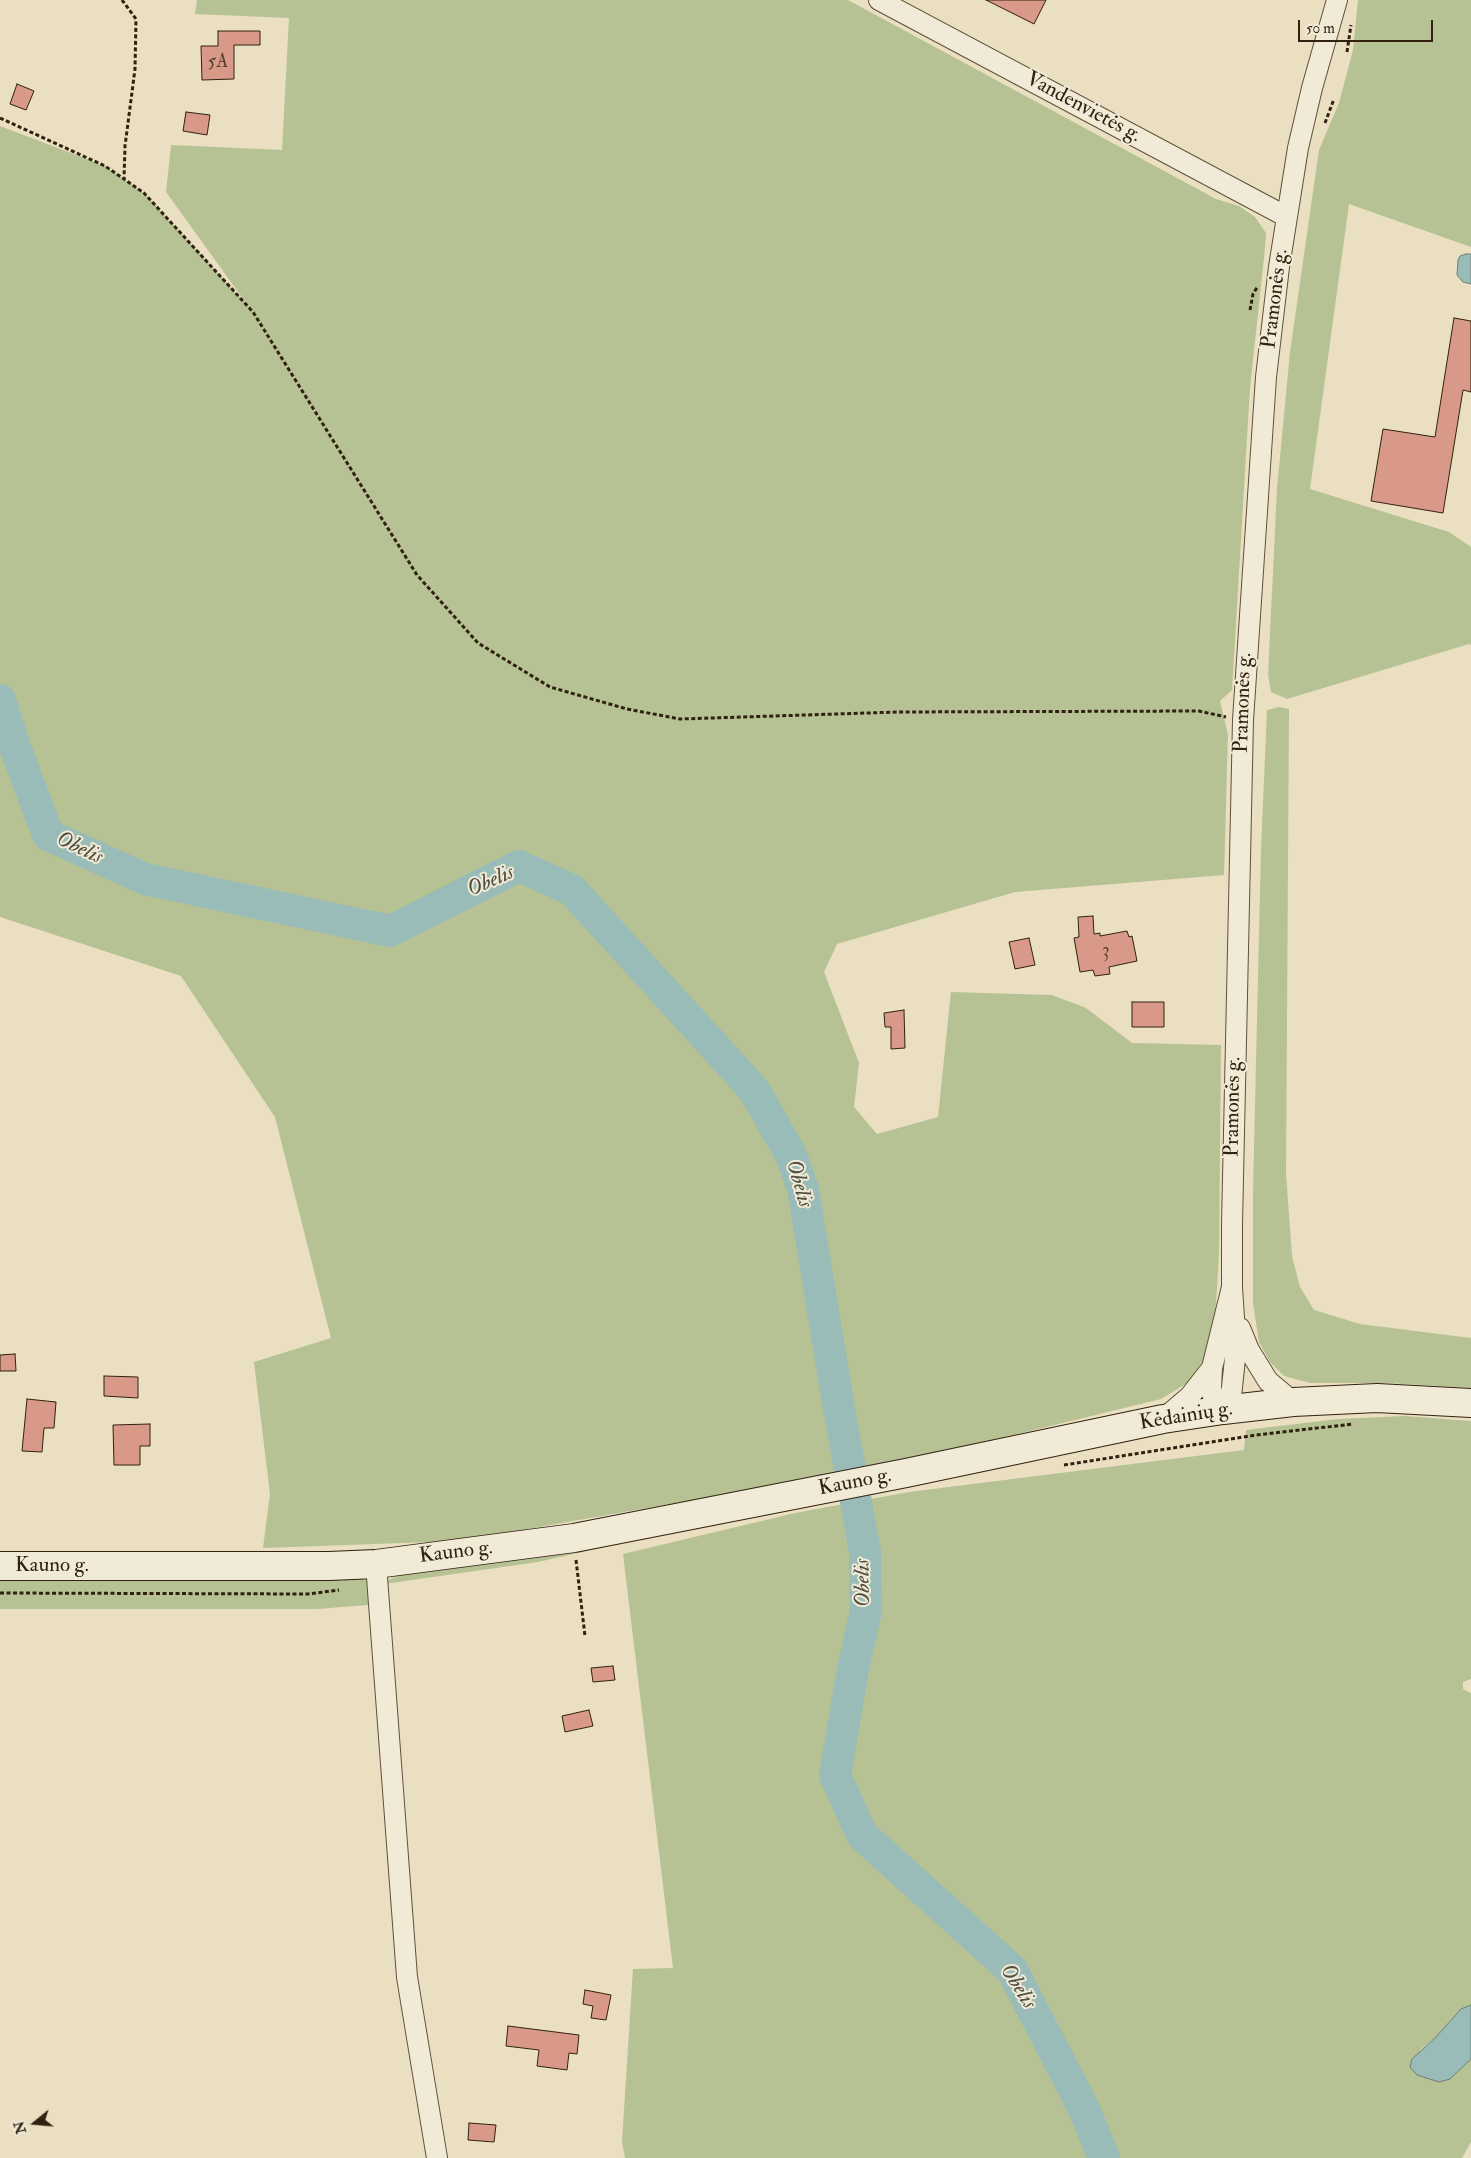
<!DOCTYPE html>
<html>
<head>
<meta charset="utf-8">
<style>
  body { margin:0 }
  #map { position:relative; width:1471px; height:2158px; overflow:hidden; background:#eadfc0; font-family:"IM FELL Double Pica",serif }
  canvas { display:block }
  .north { position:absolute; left:10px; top:2098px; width:50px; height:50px; -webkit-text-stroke:4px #f1ead6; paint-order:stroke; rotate:253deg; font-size:14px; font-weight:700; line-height:20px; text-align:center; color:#312110 }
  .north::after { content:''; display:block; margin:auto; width:18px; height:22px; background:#312110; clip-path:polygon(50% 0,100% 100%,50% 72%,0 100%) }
  .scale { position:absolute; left:1298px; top:20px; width:135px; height:22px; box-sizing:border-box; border:2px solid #312110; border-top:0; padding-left:6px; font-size:15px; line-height:18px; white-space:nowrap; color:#312110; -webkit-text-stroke:4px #f1ead6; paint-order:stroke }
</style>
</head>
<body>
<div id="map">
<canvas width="1471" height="2158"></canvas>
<div class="north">N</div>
<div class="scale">50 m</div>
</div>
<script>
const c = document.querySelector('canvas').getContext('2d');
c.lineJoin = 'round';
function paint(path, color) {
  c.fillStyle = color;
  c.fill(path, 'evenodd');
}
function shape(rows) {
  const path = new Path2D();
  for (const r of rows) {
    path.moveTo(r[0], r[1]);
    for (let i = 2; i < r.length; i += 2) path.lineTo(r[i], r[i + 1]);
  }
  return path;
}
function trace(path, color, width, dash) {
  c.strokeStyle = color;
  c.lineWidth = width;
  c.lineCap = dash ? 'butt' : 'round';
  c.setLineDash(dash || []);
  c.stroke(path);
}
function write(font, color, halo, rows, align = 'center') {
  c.font = font + ' "IM FELL Double Pica",serif';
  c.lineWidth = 4;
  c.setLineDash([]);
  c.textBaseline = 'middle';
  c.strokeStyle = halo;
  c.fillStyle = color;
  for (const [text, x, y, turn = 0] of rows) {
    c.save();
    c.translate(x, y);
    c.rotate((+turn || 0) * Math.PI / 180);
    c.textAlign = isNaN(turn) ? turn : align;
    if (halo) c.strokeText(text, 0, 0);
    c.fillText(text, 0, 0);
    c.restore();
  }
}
const green = shape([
  [197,0,848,0,1216,199,1239,206,1255,217,1266,233,1265,248,1250,388,1232,690,1220,701,1228,735,1224,875,1015,892,837,944,824,972,859,1063,854,1107,877,1134,938,1117,951,992,1052,995,1086,1008,1132,1043,1221,1045,1219,1256,1215,1318,1203,1361,1189,1382,1161,1399,903,1462,790,1483,459,1541,263,1548,270,1494,254,1362,331,1338,275,1117,181,976,0,917,0,126,105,166,144,193,249,307,166,192,171,145,282,150,289,18,195,14],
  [1358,0,1471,0,1471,247,1349,204,1310,489,1449,532,1471,547,1471,645,1469,644,1287,699,1271,692,1268,675,1277,489,1290,352,1319,150,1339,103,1353,50],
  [1279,707,1289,709,1286,1173,1292,1256,1300,1287,1314,1310,1360,1324,1471,1338,1471,1388,1387,1383,1310,1383,1284,1376,1270,1362,1259,1342,1253,1303,1253,1191,1261,849,1267,710],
  [1405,1416,1471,1421,1471,1679,1463,1682,1463,1689,1471,1693,1471,2005,1461,2010,1436,2037,1420,2050,1450,2079,1471,2059,1471,2142,1462,2158,625,2158,622,2142,633,1969,673,1968,623,1554,795,1513,909,1492,1244,1450,1246,1430,1338,1419],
  [622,1543,538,1562,377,1585,379,1604,318,1609,0,1609,0,1581,327,1577,360,1578,377,1585,407,1572]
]);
const water = shape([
  [1466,254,1471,254,1471,284,1463,282,1457,275,1458,260,1460,256,1466,254],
  [1471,2005,1471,2059,1450,2079,1439,2082,1417,2075,1410,2067,1412,2059,1436,2037,1461,2009,1471,2005]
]);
const river = shape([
  [0,700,15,747,48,835,145,879,390,931,519,866,572,890,754,1090,791,1155,803,1189,839,1409,865,1552,866,1611,853,1669,835,1775,862,1835,1012,1970,1084,2109,1104,2158]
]);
const building = shape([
  [986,0,1046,0,1034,24,986,0],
  [218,31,260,31,260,45,234,45,234,79,202,80,201,46,218,46,218,31],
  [17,84,34,91,26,110,10,104,17,84],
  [186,112,210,115,207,135,183,131,186,112],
  [1454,318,1471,321,1471,392,1463,390,1443,513,1371,501,1383,429,1435,437,1454,318],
  [1093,916,1094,934,1100,933,1100,936,1127,931,1129,937,1132,936,1137,961,1109,967,1110,974,1095,976,1093,970,1080,972,1074,938,1079,937,1078,917,1093,916],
  [1029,938,1035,965,1015,969,1009,942,1029,938],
  [1132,1002,1164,1002,1164,1027,1132,1027,1132,1002],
  [904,1010,905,1048,891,1049,891,1027,885,1027,884,1013,904,1010],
  [15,1354,16,1371,0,1371,0,1355,15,1354],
  [104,1376,138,1377,138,1398,104,1396,104,1376],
  [27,1399,56,1402,54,1428,44,1428,42,1452,22,1451,27,1399],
  [150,1424,150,1446,140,1446,140,1465,114,1465,113,1425,150,1424],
  [613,1666,615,1680,593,1682,591,1668,613,1666],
  [589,1710,593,1726,565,1732,562,1716,589,1710],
  [585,1990,611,1995,606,2020,591,2018,593,2006,583,2004,585,1990],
  [508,2026,579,2035,577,2054,569,2053,567,2070,537,2066,539,2050,506,2046,508,2026],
  [469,2123,496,2125,494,2142,468,2140,469,2123]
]);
const path = shape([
  [122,0,136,19,135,69,125,146,124,179,144,193,253,312,417,575,478,643,550,687,627,709,680,719,898,712,1199,711,1226,717],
  [1347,52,1351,25],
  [0,118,105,166,124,179],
  [1325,123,1334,99],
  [1250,310,1253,294,1258,286],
  [1064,1465,1256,1435,1353,1424],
  [576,1560,585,1636],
  [0,1593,308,1594,339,1590]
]);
const minor = shape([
  [879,0,1287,217],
  [1232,1287,1212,1368,1211,1388,1214,1401,1223,1410,1231,1397,1236,1349,1232,1287,1232,1224,1243,720,1266,377,1279,267,1298,148,1312,88,1337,0],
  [1240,1328,1249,1350,1268,1381,1293,1402],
  [1163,1419,1190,1396,1212,1368],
  [376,1564,407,1977,437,2158]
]);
const secondary = shape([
  [0,1566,329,1566,376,1564,574,1538,906,1473,1163,1419,1223,1410,1293,1402,1377,1398,1471,1403]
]);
const numberNames = [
  ["5A",218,63],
  ["3",1106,952]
];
const streetNames = [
  ["Vandenvietės g.",1083,108,28],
  ["Pramonės g.",1276,299,-83],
  ["Pramonės g.",1244,703,-88],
  ["Pramonės g.",1234,1107,-89],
  ["Kėdainių g.",1186,1417,-9],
  ["Kauno g.",855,1483,-11],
  ["Kauno g.",456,1553,-7],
  ["Kauno g.",52,1566]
];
const waterNames = [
  ["Obelis",79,849,25],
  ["Obelis",491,882,-24],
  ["Obelis",798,1184,73],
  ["Obelis",864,1583,-91],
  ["Obelis",1017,1987,57]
];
paint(green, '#b6c293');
paint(water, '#99bcb8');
trace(water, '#6f7e75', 1);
trace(river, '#99bcb8', 32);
paint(building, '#d89989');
trace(building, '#312110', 1);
trace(minor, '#5f503c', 22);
trace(secondary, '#312110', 30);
trace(path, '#312110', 3, [4, 2.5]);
trace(minor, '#f1ead6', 20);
trace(secondary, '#f1ead6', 28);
write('19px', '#5b3f2e', null, numberNames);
write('21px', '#312110', '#f1ead6', streetNames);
write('italic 22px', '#505042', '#f1ead6', waterNames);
</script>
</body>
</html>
